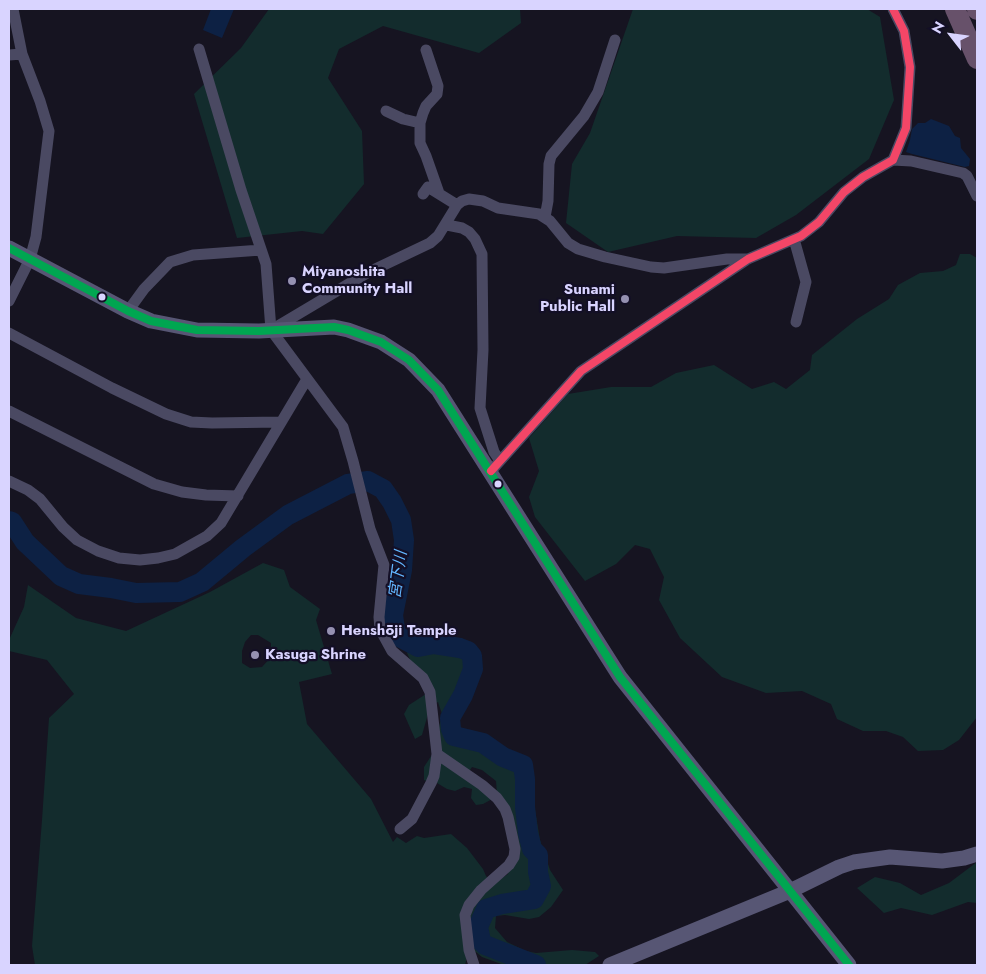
<!DOCTYPE html>
<html>
<head>
<meta charset="utf-8">
<style>
  body { margin:0 }
  #map { position:relative; width:986px; height:974px; overflow:hidden; background:#161421; font-family:Jost,sans-serif }
  canvas { display:block }
  .frame { position:absolute; inset:0; border:10px solid #d9d4ff; pointer-events:none }
  .north { position:absolute; left:926px; top:10px; width:50px; height:50px; -webkit-text-stroke:4px #130f26; paint-order:stroke; rotate:300deg; font-size:14px; font-weight:700; line-height:20px; text-align:center; color:#d9d4ff }
  .north::after { content:''; display:block; margin:auto; width:18px; height:22px; background:#d9d4ff; clip-path:polygon(50% 0,100% 100%,50% 72%,0 100%) }
</style>
</head>
<body>
<div id="map">
<canvas width="986" height="974"></canvas>
<div class="frame"></div>
<div class="north">N</div>
</div>
<script>
const c = document.querySelector('canvas').getContext('2d');
c.lineJoin = 'round';
function paint(path, color) {
  c.fillStyle = color;
  c.fill(path, 'evenodd');
}
function shape(rows) {
  const path = new Path2D();
  for (const r of rows) {
    path.moveTo(r[0], r[1]);
    for (let i = 2; i < r.length; i += 2) path.lineTo(r[i], r[i + 1]);
  }
  return path;
}
function trace(path, color, width, dash) {
  c.strokeStyle = color;
  c.lineWidth = width;
  c.lineCap = dash ? 'butt' : 'round';
  c.setLineDash(dash || []);
  c.stroke(path);
}
function write(font, color, halo, rows, align = 'center') {
  c.font = font + ' Jost,"Noto Sans JP",sans-serif';
  c.lineWidth = 4.5;
  c.setLineDash([]);
  c.textBaseline = 'middle';
  c.strokeStyle = halo;
  c.fillStyle = color;
  for (const [text, x, y, turn = 0] of rows) {
    c.save();
    c.translate(x, y);
    c.rotate((+turn || 0) * Math.PI / 180);
    c.textAlign = isNaN(turn) ? turn : align;
    if (halo) c.strokeText(text, 0, 0);
    c.fillText(text, 0, 0);
    c.restore();
  }
}
const green = shape([
  [269,9,520,9,521,23,479,53,383,26,339,49,328,78,362,131,364,184,323,234,302,231,237,238,194,94,241,48],
  [633,9,867,9,880,17,894,100,869,159,796,215,756,238,677,236,608,252,566,223,572,164,590,133],
  [960,254,970,254,977,258,977,717,959,740,943,750,918,751,903,737,886,731,863,731,837,719,831,704,802,691,766,693,722,677,680,638,659,600,664,577,650,549,635,545,616,564,585,581,535,517,529,497,539,471,529,438,568,394,611,387,651,387,676,373,714,365,752,389,774,382,786,389,810,370,812,355,857,319,889,299,898,285,920,273,943,271,956,265],
  [263,563,284,570,290,587,320,609,316,620,332,674,299,682,307,724,371,799,393,842,397,837,406,843,417,836,424,838,451,834,467,848,483,869,486,876,493,884,508,874,513,838,494,798,483,804,476,805,471,798,472,789,464,787,455,791,447,789,437,783,431,783,424,780,424,767,433,753,442,714,438,702,430,707,422,735,415,739,404,714,409,705,426,694,407,653,412,643,438,635,464,644,473,655,475,679,459,715,458,724,463,730,486,739,511,753,520,761,527,775,533,797,540,840,550,870,563,890,551,907,539,917,529,919,505,915,496,916,495,928,507,942,526,951,536,953,572,950,595,952,599,956,585,965,504,965,482,957,476,952,467,957,465,965,35,965,32,946,42,820,49,718,74,694,47,660,9,651,9,640,24,607,28,585,76,618,126,631,210,592],
  [251,635,258,635,271,643,271,657,262,667,250,668,242,663,242,651,245,642],
  [472,767,482,770,496,781,497,794,468,773],
  [977,862,977,903,968,902,932,915,901,908,884,913,857,888,875,877,900,883,921,895,949,883]
]);
const water = shape([
  [211,9,234,9,222,38,203,30],
  [931,119,949,126,955,136,960,138,961,148,970,159,969,166,965,167,912,154,906,152,910,140,912,129,918,123,925,123]
]);
const river = shape([
  [9,521,12,522,25,542,61,576,79,584,111,588,136,593,180,592,202,582,243,548,288,515,348,484,368,481,383,489,392,502,401,520,404,540,402,570,393,615,395,629,401,638,418,647,434,644,460,648,468,651,472,656,473,669,463,695,450,718,451,729,454,736,483,743,503,757,523,765,525,779,525,807,528,833,532,849,538,855,538,872,541,886,534,899,502,904,486,909,478,927,481,941,485,945,536,965]
]);
const street = shape([
  [199,49,241,190,266,264,271,330,343,427,353,461,370,529,384,565,379,617,380,629,392,651,423,678,430,692,437,754,434,776,431,783,412,819,400,829],
  [426,50,438,86,437,94,426,106,423,113,420,123,420,143,426,156,439,193],
  [9,55,22,54],
  [386,111,403,119,420,123],
  [893,160,911,161,963,173,967,176,977,196],
  [423,194,428,187,457,205],
  [545,217,548,201,549,164,551,156,584,116,598,92,615,40],
  [447,225,462,228,469,232,475,239,482,254,483,350,480,408,494,452,500,461],
  [794,239,806,282,796,322],
  [9,301,30,259,36,237,49,131,40,101,22,54,13,9],
  [128,311,144,289,170,262,193,255,261,250],
  [273,329,367,273,430,243,438,236,457,205,462,201,469,199,483,201,498,208,539,214,550,221,568,243,578,249,605,257,651,267,664,268,727,259,748,259],
  [9,333,112,388,166,414,191,422,212,423,280,422],
  [9,411,154,484,182,492,206,495,238,496],
  [491,471,581,371,748,259,801,236,819,222,844,192,863,177,893,160,906,128,910,67,904,31,893,9],
  [9,481,28,490,40,499,63,527,77,540,98,551,119,558,140,560,158,558,175,554,207,536,221,523,307,379],
  [437,754,482,785,497,798,505,809,508,817,515,849,514,857,509,865,481,890,469,905,465,915,469,950,474,965]
]);
const secondary = shape([
  [9,248,128,311,151,321,197,330,259,331,334,327,348,330,381,342,409,360,438,390,620,677,849,965],
  [610,965,790,891,839,867,854,862,890,857,942,861,964,858,977,854]
]);
const highway = shape([
  [955,9,977,59],
  [977,9,977,10]
]);
const bus1 = shape([
  [9,248,128,311,151,321,197,330,259,331,334,327,348,330,381,342,409,360,438,390,620,677,849,965]
]);
const bus2 = shape([
  [491,471,581,371,748,259,801,236,819,222,844,192,863,177,893,160,906,128,910,67,904,31,893,9]
]);
const markers = [
  [292,281,5,"#9591b1"],
  [102,297,4.5,"#d9d4ff"],
  [625,299,5,"#9591b1"],
  [498,484,4.5,"#d9d4ff"],
  [331,631,5,"#9591b1"],
  [255,655,5,"#9591b1"]
];
const poiNames = [
  ["Miyanoshita",302,272],
  ["Community Hall",302,289],
  ["Sunami",615,290,"right"],
  ["Public Hall",615,307,"right"],
  ["Henshōji Temple",341,631],
  ["Kasuga Shrine",265,655]
];
const waterNames = [
  ["宮下川",399,575,-82]
];
paint(green, '#132c2d');
paint(water, '#0d2144');
trace(river, '#0d2144', 20);
trace(street, '#4a4962', 11);
trace(secondary, '#575674', 15);
trace(highway, '#67516a', 20);
trace(bus1, '#00a651', 8);
trace(bus2, '#f34667', 8);
for (const [x, y, r, color] of markers) {
  const dot = new Path2D();
  dot.arc(x, y, r, 0, 2 * Math.PI);
  c.fillStyle = color;
  c.fill(dot);
  trace(dot, '#130f26', 2);
}
write('bold 15px', '#d9d4ff', '#130f26', poiNames, 'left');
write('italic 16px', '#62b6ff', '#130f26', waterNames);
</script>
</body>
</html>
